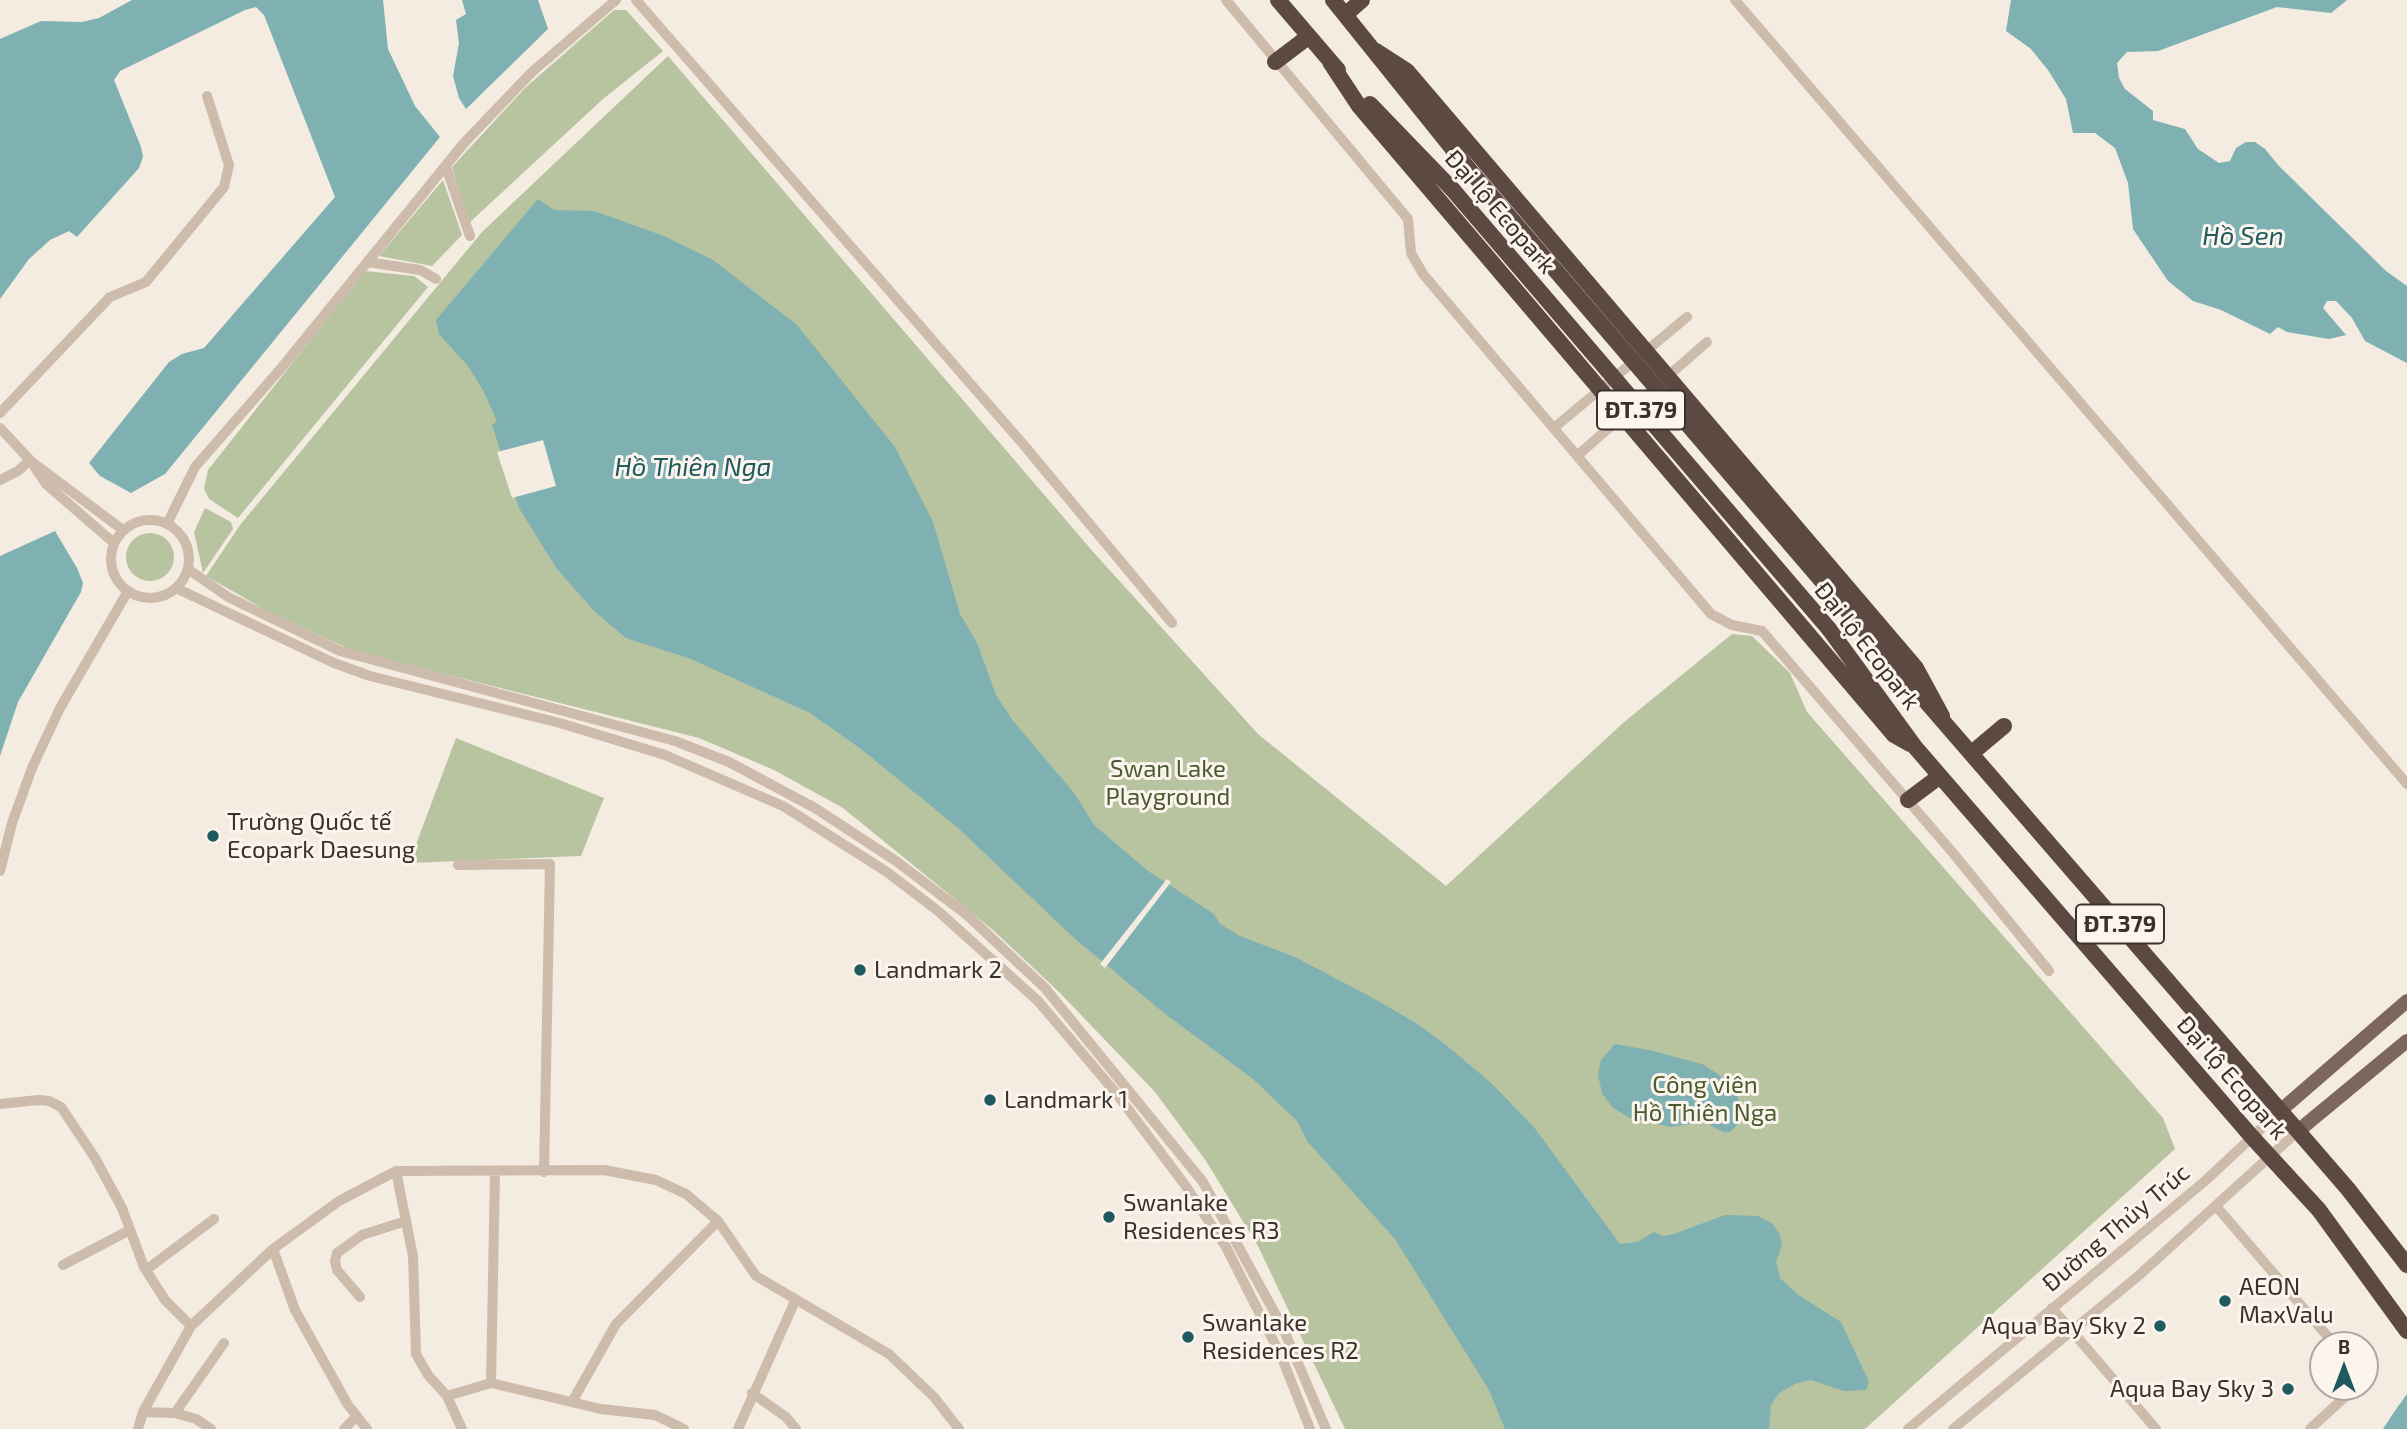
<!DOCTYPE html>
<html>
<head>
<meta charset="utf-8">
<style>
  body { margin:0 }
  #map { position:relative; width:2407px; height:1429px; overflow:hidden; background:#f4ebe1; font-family:"Exo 2",sans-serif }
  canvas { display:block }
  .north { position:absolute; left:2309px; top:1331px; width:70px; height:70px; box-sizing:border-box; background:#fbf5ee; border:2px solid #aea6a0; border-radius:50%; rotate:0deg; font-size:19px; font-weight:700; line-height:28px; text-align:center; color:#3b302b }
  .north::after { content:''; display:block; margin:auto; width:24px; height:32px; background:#1f5a5e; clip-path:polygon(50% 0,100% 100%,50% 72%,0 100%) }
</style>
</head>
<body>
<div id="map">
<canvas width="2407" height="1429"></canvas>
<div class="north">B</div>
</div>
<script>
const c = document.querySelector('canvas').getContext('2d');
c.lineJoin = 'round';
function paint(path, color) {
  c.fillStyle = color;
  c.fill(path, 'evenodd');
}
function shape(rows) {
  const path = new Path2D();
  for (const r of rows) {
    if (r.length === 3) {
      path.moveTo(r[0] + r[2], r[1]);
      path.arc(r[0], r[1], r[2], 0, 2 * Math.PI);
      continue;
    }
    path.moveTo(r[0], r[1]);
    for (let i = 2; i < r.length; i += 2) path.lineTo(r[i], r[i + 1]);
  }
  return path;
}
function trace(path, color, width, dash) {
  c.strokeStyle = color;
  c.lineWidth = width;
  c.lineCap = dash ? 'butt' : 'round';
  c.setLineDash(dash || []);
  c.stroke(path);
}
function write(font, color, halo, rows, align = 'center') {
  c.font = font + ' "Exo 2",sans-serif';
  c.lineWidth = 6;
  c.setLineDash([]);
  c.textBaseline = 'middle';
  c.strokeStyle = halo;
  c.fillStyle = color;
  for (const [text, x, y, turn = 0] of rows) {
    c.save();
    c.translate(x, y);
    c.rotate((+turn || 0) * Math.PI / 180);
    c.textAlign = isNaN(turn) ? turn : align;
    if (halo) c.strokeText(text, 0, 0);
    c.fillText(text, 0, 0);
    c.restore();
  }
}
const green = shape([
  [614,10,626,10,663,51,603,99,469,223,452,167,525,88],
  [668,56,1095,554,1258,734,1446,886,1623,723,1732,634,1752,636,1790,673,1807,712,2163,1118,2175,1149,1865,1429,1345,1429,1258,1246,1206,1161,1155,1092,1059,992,994,931,843,808,774,770,699,738,353,651,269,612,206,576,240,525,482,232],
  [443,180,462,235,432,266,379,256],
  [365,271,414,276,428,287,238,518,209,499,204,489,208,470],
  [205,508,231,522,233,529,203,573,194,532],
  [150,557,24],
  [456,738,604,798,581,856,409,863]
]);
const water = shape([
  [132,0,383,0,388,49,415,106,440,137,165,474,131,493,100,476,89,463,169,362,182,354,204,348,335,197,264,15,256,7,245,10,120,71,114,80,141,147,143,157,139,168,77,237,69,231,50,240,29,259,0,299,0,39,41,21,82,22,99,18],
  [462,0,538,0,548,29,466,109,459,98,453,76,459,43,456,20,466,14],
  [2011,0,2347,0,2331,13,2277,7,2158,51,2127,52,2117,63,2119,78,2125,89,2153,111,2153,120,2185,129,2198,149,2219,163,2230,161,2236,148,2246,142,2255,142,2265,149,2279,166,2386,271,2407,286,2407,363,2365,341,2352,318,2336,301,2327,301,2323,308,2346,335,2329,339,2287,332,2278,327,2270,334,2221,310,2193,301,2168,281,2133,229,2128,183,2115,148,2095,133,2073,133,2066,99,2048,70,2031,49,2006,31],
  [538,199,554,210,594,211,664,236,713,260,797,325,895,447,933,522,960,614,977,643,996,695,1013,721,1075,794,1094,825,1148,871,1214,914,1220,924,1240,936,1295,957,1371,997,1416,1023,1446,1045,1490,1082,1533,1126,1620,1244,1637,1242,1654,1232,1663,1236,1674,1234,1725,1215,1758,1216,1773,1224,1780,1235,1782,1245,1776,1262,1780,1278,1797,1294,1841,1322,1869,1382,1866,1390,1844,1391,1811,1380,1797,1383,1779,1393,1771,1405,1769,1429,1505,1429,1489,1390,1395,1239,1307,1141,1297,1121,1253,1079,1164,1013,1073,937,957,827,861,749,810,713,691,659,626,638,594,611,557,569,519,508,492,425,497,421,484,392,468,366,439,334,436,320],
  [55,531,77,568,83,583,81,592,18,702,0,756,0,556],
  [1615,1044,1649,1050,1702,1064,1718,1074,1737,1094,1740,1105,1738,1124,1730,1132,1723,1132,1704,1122,1670,1127,1628,1117,1612,1107,1602,1093,1598,1075,1601,1060],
  [2407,1394,2407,1429,2383,1429,2394,1412]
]);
const pier = shape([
  [543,440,556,486,512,498,497,452],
  [1167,879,1171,882,1105,968,1100,964]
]);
const minor = shape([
  [636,0,1023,444,1172,623],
  [1226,0,1408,219,1411,253,1423,274,1711,614,1732,625,1762,631,1953,853,2049,971],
  [1735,0,2407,784],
  [446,167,470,236],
  [367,262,420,270,436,279],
  [0,413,110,297,146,282,224,187,229,165,207,96],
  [1555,427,1687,317],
  [0,428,30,460,46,484,114,543],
  [1578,455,1707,342],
  [32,462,123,530],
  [0,480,18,471,30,460],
  [150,559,39],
  [167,524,195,467,283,366,464,143,532,72,616,0],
  [188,569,228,597,340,651,675,741,729,762,815,808,896,861,967,915,1045,988,1203,1182,1283,1328,1326,1429],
  [176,588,334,663,370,676,560,723,665,755,783,806,887,872,938,911,1038,1001,1116,1093,1185,1185,1226,1247,1282,1358,1310,1429],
  [458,865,550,864,544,1172],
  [0,871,12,823,32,768,60,708,128,591],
  [0,1104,38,1100,49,1101,61,1107,95,1158,122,1208,144,1267,165,1300,191,1326],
  [396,1171,413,1256,416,1354,428,1375,447,1396,462,1429],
  [2216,1206,2335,1345],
  [273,1249,295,1310,348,1405,367,1429],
  [63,1265,130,1230],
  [146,1270,214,1219],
  [360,1297,337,1270,335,1261,337,1253,362,1235,406,1221],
  [2052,1308,2156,1429],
  [491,1383,495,1172],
  [752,1393,786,1417,796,1429],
  [447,1396,491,1383,601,1409,655,1415,684,1429],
  [572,1402,616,1324,718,1221],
  [143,1412,175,1413,196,1419,211,1429],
  [175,1413,224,1343],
  [138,1429,143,1412,191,1326,273,1249,339,1201,396,1171,604,1170,656,1180,686,1194,718,1221,756,1276,889,1354,934,1397,959,1429],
  [344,1429,357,1416],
  [738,1429,795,1301],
  [1908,1429,2205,1181,2280,1111],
  [1953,1429,2137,1277,2298,1131],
  [2310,1429,2348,1394,2351,1387]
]);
const major = shape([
  [2280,1111,2407,1001],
  [2298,1131,2407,1041]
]);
const highway = shape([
  [1278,0,1338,70],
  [1333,0,1472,173],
  [1345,15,1362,0],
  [1376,51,1407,71,1916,668,1942,716],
  [1275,62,1308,37],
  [1330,62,1359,106,1894,735,1910,744],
  [1370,104,1453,190],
  [1845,608,2348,1189,2407,1265],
  [1829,629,1915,747,2252,1137,2319,1210,2407,1331],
  [1973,752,2004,726],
  [1908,800,1940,776]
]);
const highwayBridge = shape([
  [1472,173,1845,608],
  [1453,190,1829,629]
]);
const markers = [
  [213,836,7,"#1f5a5e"],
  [860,970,7,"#1f5a5e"],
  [990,1100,7,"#1f5a5e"],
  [1109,1217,7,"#1f5a5e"],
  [2225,1301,7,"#1f5a5e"],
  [2160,1326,7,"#1f5a5e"],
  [1188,1337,7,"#1f5a5e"],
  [2288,1389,7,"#1f5a5e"]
];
const shields = [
  [1641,410,88],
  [2120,924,88]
];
const shieldNames = [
  ["ĐT.379",1641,410],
  ["ĐT.379",2120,924]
];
const streetNames = [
  ["Đại lộ Ecopark",1500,212,49],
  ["Đại lộ Ecopark",1867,646,52],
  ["Đại lộ Ecopark",2232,1078,49],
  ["Đường Thủy Trúc",2116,1228,-40]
];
const parkNames = [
  ["Swan Lake",1168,769],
  ["Playground",1168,797],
  ["Công viên",1705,1085],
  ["Hồ Thiên Nga",1705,1113]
];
const poiNames = [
  ["Trường Quốc tế",227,822],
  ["Ecopark Daesung",227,850],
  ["Landmark 2",874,970],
  ["Landmark 1",1004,1100],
  ["Swanlake",1123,1203],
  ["Residences R3",1123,1231],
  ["AEON",2239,1287],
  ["MaxValu",2239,1315],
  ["Swanlake",1202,1323],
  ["Residences R2",1202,1351],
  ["Aqua Bay Sky 2",2146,1326,"right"],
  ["Aqua Bay Sky 3",2274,1389,"right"]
];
const waterNames = [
  ["Hồ Sen",2243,236],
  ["Hồ Thiên Nga",693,467]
];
paint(green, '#b8c4a0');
paint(water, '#7fb0b2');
paint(pier, '#f4ebe1');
trace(minor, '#cdbbac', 10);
trace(major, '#7d675c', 14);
trace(highway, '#5c4a42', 16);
trace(highwayBridge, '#5c4a42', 16);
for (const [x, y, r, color] of markers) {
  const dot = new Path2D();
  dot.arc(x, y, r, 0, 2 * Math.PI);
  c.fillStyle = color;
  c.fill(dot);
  trace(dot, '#fbf5ee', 2.5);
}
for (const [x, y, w] of shields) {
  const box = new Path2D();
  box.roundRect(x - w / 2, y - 19.5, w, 39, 5);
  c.fillStyle = '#fbf5ee';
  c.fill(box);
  trace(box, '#3b302b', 2);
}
write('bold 23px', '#3b302b', null, shieldNames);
write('24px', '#3b302b', '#fbf5ee', streetNames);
write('24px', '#4a5a2e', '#fbf5ee', parkNames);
write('24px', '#3b302b', '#fbf5ee', poiNames, 'left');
write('italic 26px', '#1f5a5e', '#fbf5ee', waterNames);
</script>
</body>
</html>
